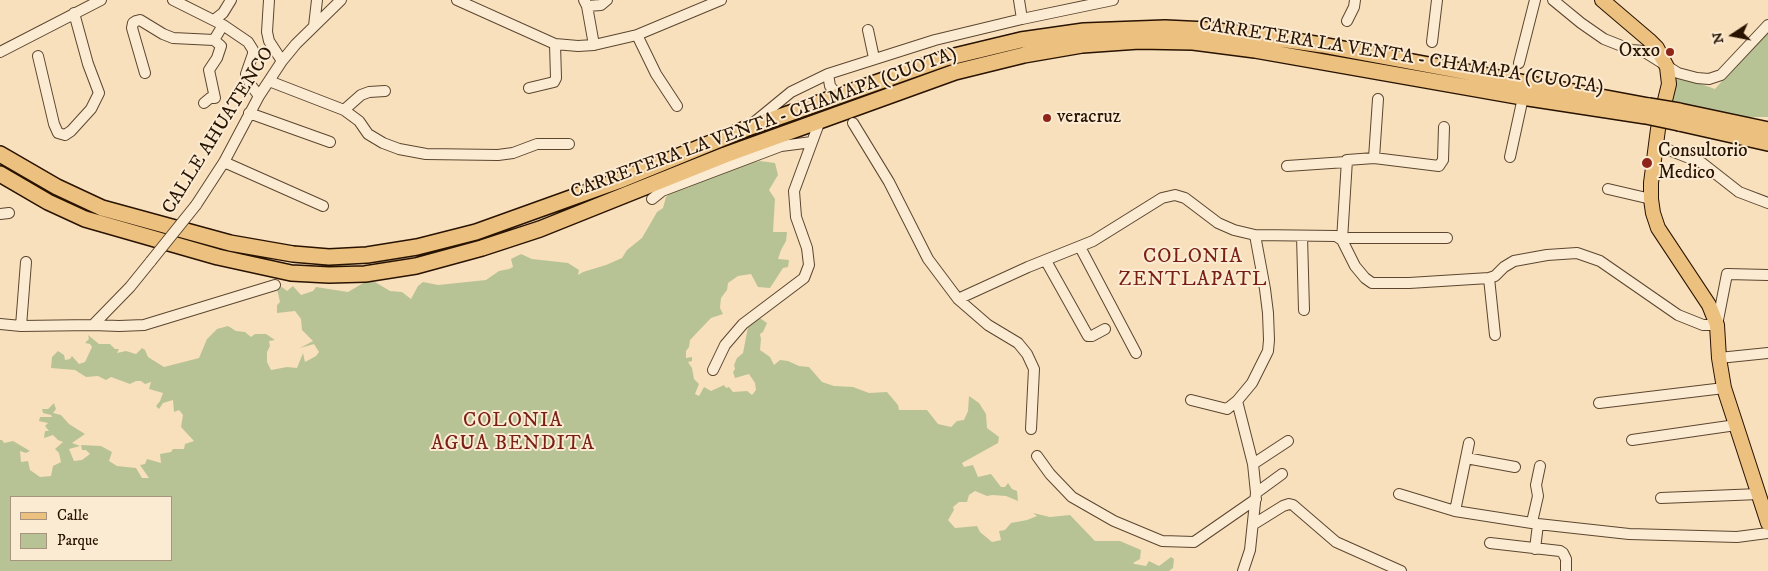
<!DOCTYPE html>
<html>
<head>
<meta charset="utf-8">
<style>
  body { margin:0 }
  #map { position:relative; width:1768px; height:571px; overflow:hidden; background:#f9e0bc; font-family:"IM FELL DW Pica",serif }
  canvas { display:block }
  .legend { position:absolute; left:10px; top:496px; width:162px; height:65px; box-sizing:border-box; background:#fbebd3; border:1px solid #a7947f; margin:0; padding:6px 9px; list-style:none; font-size:15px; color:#281200 }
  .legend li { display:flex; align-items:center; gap:10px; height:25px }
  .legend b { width:25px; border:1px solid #a7947f }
  .north { position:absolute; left:1708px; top:10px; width:50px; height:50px; -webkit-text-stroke:4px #fbebd3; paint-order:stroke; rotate:259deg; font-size:14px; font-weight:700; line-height:20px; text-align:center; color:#281200 }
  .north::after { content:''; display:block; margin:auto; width:18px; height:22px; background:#281200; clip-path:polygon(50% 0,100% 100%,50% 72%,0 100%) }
</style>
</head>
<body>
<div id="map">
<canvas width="1768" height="571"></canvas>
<ul class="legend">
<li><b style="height:6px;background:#ecc07e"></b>Calle</li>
<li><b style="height:14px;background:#b8c395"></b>Parque</li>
</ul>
<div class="north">N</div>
</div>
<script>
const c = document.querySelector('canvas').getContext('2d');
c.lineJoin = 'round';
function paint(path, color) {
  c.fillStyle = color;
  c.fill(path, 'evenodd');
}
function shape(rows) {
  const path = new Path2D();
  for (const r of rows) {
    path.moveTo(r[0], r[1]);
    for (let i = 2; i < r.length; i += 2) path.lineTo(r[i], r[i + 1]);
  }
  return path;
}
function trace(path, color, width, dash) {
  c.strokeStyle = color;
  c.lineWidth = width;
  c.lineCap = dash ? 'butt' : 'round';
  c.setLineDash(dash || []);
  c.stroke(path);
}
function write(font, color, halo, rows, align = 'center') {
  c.font = font + ' "IM FELL DW Pica",serif';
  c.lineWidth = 4;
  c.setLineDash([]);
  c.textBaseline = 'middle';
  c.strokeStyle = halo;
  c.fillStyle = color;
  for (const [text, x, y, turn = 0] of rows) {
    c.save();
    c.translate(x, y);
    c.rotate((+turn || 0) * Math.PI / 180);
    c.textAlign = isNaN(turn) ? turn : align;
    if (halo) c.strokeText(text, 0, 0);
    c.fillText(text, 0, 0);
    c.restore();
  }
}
const green = shape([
  [1768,29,1768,117,1729,117,1671,105,1673,88,1677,79,1687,79,1715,89],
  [760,161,775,163,778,175,769,190,775,199,773,232,787,232,786,241,781,250,778,259,789,260,788,267,783,268,770,288,758,287,751,274,738,276,728,283,727,290,721,298,720,308,723,314,711,318,690,340,689,347,686,351,686,358,692,357,692,361,688,362,692,368,694,379,699,384,695,394,699,396,704,387,711,391,724,385,726,388,729,387,733,392,747,391,752,395,756,390,755,383,749,374,735,378,733,372,735,369,734,365,737,358,743,353,748,327,746,323,757,316,767,323,763,332,760,334,761,339,760,350,770,357,774,365,780,360,788,361,799,366,809,367,822,382,834,386,853,387,869,393,887,392,898,405,899,410,927,410,938,424,951,427,957,421,964,420,968,411,969,396,979,403,986,414,987,428,999,437,998,443,962,463,964,467,973,465,978,477,991,474,1001,487,1005,487,1008,483,1012,489,1017,491,1018,501,1006,496,992,495,987,496,975,491,969,495,967,502,959,502,953,507,954,510,948,520,955,528,977,526,980,532,992,542,1001,540,999,531,1005,530,1011,523,1027,520,1037,516,1033,513,1050,517,1070,515,1095,541,1120,541,1141,550,1140,559,1133,563,1135,564,1146,566,1149,561,1159,566,1171,557,1174,559,1173,568,1169,571,0,571,0,440,2,440,4,443,13,441,30,451,26,453,20,451,21,462,28,461,30,470,40,477,51,476,53,466,61,462,59,453,55,449,63,442,58,440,53,435,44,438,45,431,49,431,45,426,48,423,39,421,40,417,52,417,51,415,43,413,42,409,48,409,54,403,56,409,53,413,61,415,69,424,85,434,72,443,80,446,69,449,74,461,82,460,90,454,86,450,82,450,81,445,101,446,112,452,109,461,117,466,136,468,142,478,149,478,140,465,145,464,147,459,161,463,160,454,171,452,173,449,184,449,185,444,194,441,181,427,183,415,179,410,174,412,173,400,163,403,159,409,156,406,160,401,163,393,149,389,151,382,145,384,141,381,136,381,130,384,111,377,106,380,98,376,86,377,75,370,51,368,52,357,58,351,64,355,65,360,70,359,72,356,79,364,85,362,92,347,90,344,85,343,89,339,88,335,99,344,110,344,115,349,119,349,117,353,126,351,136,354,142,348,145,350,148,357,164,367,199,358,207,339,217,329,228,326,236,331,245,332,251,337,255,334,266,334,275,340,269,341,270,346,267,352,267,362,271,370,287,367,297,368,303,353,305,362,316,356,319,352,314,344,300,348,313,341,302,330,301,319,295,311,277,313,277,305,280,302,277,289,282,287,287,291,293,286,301,295,313,291,316,287,348,292,365,282,375,282,390,291,402,292,411,299,418,286,423,282,438,285,486,280,499,271,509,269,513,267,511,259,521,254,532,259,568,263,579,270,578,275,583,272,606,265,622,258,627,250,642,238,657,212,663,208,666,197,672,191,687,188,728,168],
  [11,497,171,497,171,560,11,560]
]);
const minor = shape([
  [173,0,223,25,248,42,253,50,253,54,246,74,250,84,259,96],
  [269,0,267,32,269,41,282,61],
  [457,0,555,44,578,46,594,45,637,35,721,0],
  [584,0,587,6,594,45],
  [1019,0,1022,19],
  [1553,0,1581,23,1604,39,1632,50,1643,51,1678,73,1697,78,1709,79,1721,75,1768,25],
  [587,6,601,5,607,0],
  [214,20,223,13,231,0],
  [1347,21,1354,7,1355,0],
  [314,26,317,0],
  [868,30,874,58],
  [637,35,656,74,677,106],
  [1432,42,1437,0],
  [0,52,101,0],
  [38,56,54,124,58,133,65,135,71,131,91,109,99,93,88,64,74,13],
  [1519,63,1535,0],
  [145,73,132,28,133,23,136,21,140,20,163,34,173,38,214,40],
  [828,74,830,86,835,92],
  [269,81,344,110,359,121,368,134,383,143,399,149,426,154,498,155,513,153,537,144,569,144],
  [529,88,554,82,556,78,555,44],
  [204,103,210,98,215,98,209,70,217,58,221,46,214,40,223,25],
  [344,110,361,95,369,92,385,91],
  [249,113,330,142],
  [853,123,889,182,928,259,958,299,988,325,1018,343,1027,354,1034,369,1031,429],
  [752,124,791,92,828,74,935,40,1022,19,1113,0],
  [1444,127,1443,160,1439,166,1374,158,1347,160,1342,240,1349,238,1447,238],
  [1656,145,1702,163,1739,192,1768,203],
  [1510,157,1522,102],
  [1374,158,1378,99],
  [224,162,323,206],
  [1287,166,1346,162],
  [1608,189,1651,199],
  [652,199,662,191,781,146,812,142],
  [196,205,224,162,259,96,282,61,296,44,341,0],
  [0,214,9,213],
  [1302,236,1304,310],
  [1080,247,1136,353],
  [1046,261,1088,336,1092,336,1105,329],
  [1489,278,1495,335],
  [958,299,1028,267,1093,241,1162,198,1175,195,1185,198,1218,223,1234,230,1255,235,1336,236,1342,240,1355,266,1365,278,1372,283,1409,283,1489,278,1495,276,1504,267,1514,261,1547,255,1577,253,1600,261,1678,315,1703,325,1717,325,1727,274,1768,275],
  [0,324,21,326,93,325,130,287,151,261],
  [93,325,119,326,144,325,275,285],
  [21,326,26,262],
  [1719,358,1768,353],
  [713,370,725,345,743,324,804,278,809,265,807,248,796,217,794,191,818,126],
  [1191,400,1227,409,1237,401],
  [1599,403,1724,388],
  [1632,440,1736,425],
  [1469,443,1455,511,1538,524,1629,534,1737,537,1768,533],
  [1037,456,1050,474,1072,497,1114,521,1162,541,1194,542,1256,499],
  [1466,458,1515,467],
  [1253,464,1288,441],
  [1256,493,1282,474],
  [1399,494,1455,511],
  [1661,498,1759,494],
  [1532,522,1538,496,1536,485,1540,466],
  [1254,524,1283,506,1289,504,1293,505,1336,542,1401,571],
  [1490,543,1560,551,1563,553,1566,559,1566,571],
  [1535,549,1538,524],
  [1243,571,1250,550,1256,493,1253,464,1237,401,1252,383,1268,351,1269,340,1268,313,1265,289,1255,235]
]);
const major = shape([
  [1602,0,1649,40,1657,48,1667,67,1669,84,1658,129,1651,183,1651,199,1653,213,1658,228,1709,305,1717,325,1719,358,1724,388,1768,523]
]);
const highway = shape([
  [1679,111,1768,130],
  [1679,123,1768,143],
  [0,154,57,187,102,208,230,243,293,254,329,257,367,255,417,247,476,232,618,181,745,129,946,58,1021,40,1084,31,1165,28,1208,30,1252,35,1322,45,1649,106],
  [0,174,48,202,85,219,218,257,291,273,329,275,365,274,416,266,482,248,540,229,725,155,955,72,1024,55,1082,45,1139,41,1193,42,1255,50,1522,97,1646,116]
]);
const minorBridge = shape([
  [151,261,196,205]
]);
const highwayBridge = shape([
  [1649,106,1679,111],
  [1646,116,1679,123]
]);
const markers = [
  [1670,52,5,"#8f2418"],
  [1047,118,5,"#8f2418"],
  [1647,163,6,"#8f2418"]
];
const poiNames = [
  ["Oxxo",1660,52,"right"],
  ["veracruz",1057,118],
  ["Consultorio",1658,152],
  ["Medico",1658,174]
];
const streetNames = [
  ["CARRETERA LA VENTA - CHAMAPA (CUOTA)",1401,57,9],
  ["CARRETERA LA VENTA - CHAMAPA (CUOTA)",764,124,-20],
  ["CALLE AHUATENCO",219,131,-58]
];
const neighbourhoodNames = [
  ["COLONIA",1193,258],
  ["ZENTLAPATL",1193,281],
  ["COLONIA",513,422],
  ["AGUA BENDITA",513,445]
];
paint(green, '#b8c395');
trace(minor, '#5c462f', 12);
trace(major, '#281200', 16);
trace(highway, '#281200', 18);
trace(minor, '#fbebd3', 10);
trace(major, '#ecc07e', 14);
trace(highway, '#ecc07e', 15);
trace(minorBridge, '#5c462f', 12, []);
trace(highwayBridge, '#281200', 18, []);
trace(minorBridge, '#fbebd3', 10);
trace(highwayBridge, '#ecc07e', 15);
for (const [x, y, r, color] of markers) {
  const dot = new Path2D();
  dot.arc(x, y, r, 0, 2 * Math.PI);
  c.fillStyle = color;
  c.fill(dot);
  trace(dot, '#fbebd3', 2);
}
write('19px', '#281200', '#fbebd3', poiNames, 'left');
write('19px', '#281200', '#fbebd3', streetNames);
c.letterSpacing = '1px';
write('20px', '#7a1f14', '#fbebd3', neighbourhoodNames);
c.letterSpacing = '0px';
</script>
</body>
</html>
